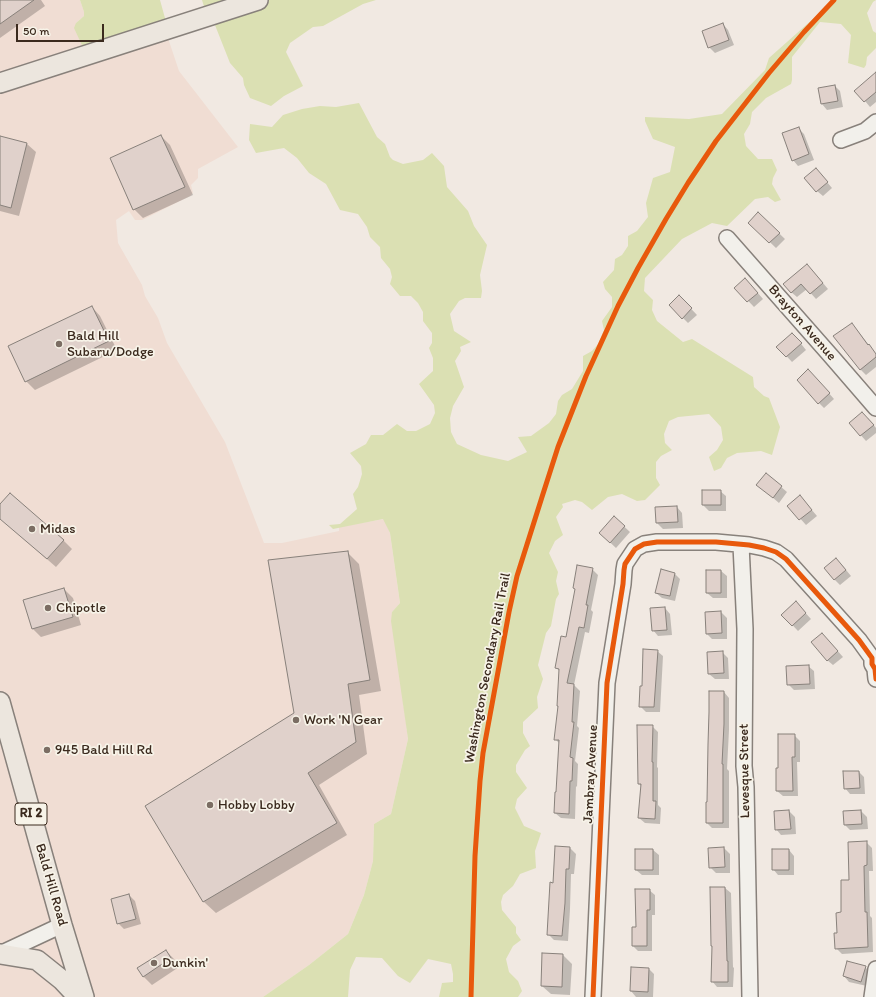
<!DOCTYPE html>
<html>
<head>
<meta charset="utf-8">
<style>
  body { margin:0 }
  #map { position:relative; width:876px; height:997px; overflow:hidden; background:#f1e9e2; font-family:Itim,sans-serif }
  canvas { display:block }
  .scale { position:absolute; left:16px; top:24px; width:88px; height:18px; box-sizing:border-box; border:2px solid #3b2a1e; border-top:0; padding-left:5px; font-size:12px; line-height:14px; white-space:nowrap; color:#3b2a1e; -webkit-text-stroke:3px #f7f3e8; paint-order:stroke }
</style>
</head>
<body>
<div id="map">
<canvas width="876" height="997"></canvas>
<div class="scale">50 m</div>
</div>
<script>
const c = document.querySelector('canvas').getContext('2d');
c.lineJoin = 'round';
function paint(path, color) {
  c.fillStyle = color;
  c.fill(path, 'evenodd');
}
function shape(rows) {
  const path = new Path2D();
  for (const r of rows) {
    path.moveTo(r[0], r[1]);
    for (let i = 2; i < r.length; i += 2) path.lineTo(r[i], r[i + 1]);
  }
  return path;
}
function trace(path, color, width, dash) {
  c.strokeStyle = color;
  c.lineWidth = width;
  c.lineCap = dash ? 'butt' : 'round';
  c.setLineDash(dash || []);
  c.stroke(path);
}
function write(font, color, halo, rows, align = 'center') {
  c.font = font + ' Itim,sans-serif';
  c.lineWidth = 3.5;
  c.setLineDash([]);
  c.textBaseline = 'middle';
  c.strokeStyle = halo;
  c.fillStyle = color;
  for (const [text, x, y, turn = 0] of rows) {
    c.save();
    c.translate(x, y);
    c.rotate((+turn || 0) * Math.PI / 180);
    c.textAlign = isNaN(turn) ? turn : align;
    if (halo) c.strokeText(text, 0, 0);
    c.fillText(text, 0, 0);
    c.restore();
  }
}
const built = shape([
  [0,0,80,0,84,12,84,16,76,23,166,32,179,71,238,147,198,169,198,178,191,185,193,193,190,196,142,220,135,220,129,211,116,220,118,243,142,285,145,296,158,318,167,343,225,442,264,543,282,543,339,531,339,527,384,519,390,533,400,603,392,612,408,739,391,814,374,824,373,861,364,895,348,934,309,965,263,997,0,997]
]);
const green = shape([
  [80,0,160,0,168,29,86,54,74,28,76,23,84,16,84,12],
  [202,0,376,0,363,4,323,26,313,27,290,43,286,52,303,86,284,96,271,106,250,98,244,85,243,78,230,63,211,15,207,16],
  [837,0,876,0,873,2,867,13,873,31,876,33,876,48,867,57,866,65,864,68,848,63,851,35,841,24,820,22,792,57,792,80,791,84,766,98,752,112,750,124,744,134,746,146,758,159,772,159,777,170,773,178,772,184,781,200,775,202,768,197,755,199,727,226,712,223,682,239,645,278,644,291,653,300,652,310,657,321,683,342,692,339,753,377,754,387,764,396,769,398,780,427,772,455,761,451,737,453,727,458,721,468,714,471,709,457,717,450,723,440,721,427,709,414,678,417,669,421,664,434,665,443,672,450,661,456,656,462,656,478,660,485,645,500,637,501,622,494,608,497,592,510,582,502,575,500,562,504,563,507,556,517,563,535,555,541,549,553,558,572,556,581,559,594,556,599,551,626,546,633,538,665,543,679,537,697,538,708,523,722,523,733,530,746,525,750,516,765,516,772,527,788,517,799,515,808,524,826,541,833,535,851,536,868,520,874,513,886,503,895,501,902,502,910,516,927,516,933,521,940,513,946,506,959,509,972,518,981,522,991,518,997,439,997,442,983,453,982,453,974,451,964,428,959,410,983,398,976,382,958,356,957,350,970,348,997,263,997,309,965,348,934,364,895,373,861,374,824,391,814,408,739,391,621,392,612,400,603,390,533,383,519,333,529,329,525,340,524,357,509,353,494,358,487,362,474,361,466,350,453,366,444,371,435,383,435,397,424,407,431,416,431,430,424,435,413,434,405,419,384,433,371,433,358,429,348,432,343,432,333,423,321,423,312,418,303,411,296,400,296,390,284,392,277,390,269,381,258,380,247,370,237,367,227,358,214,340,210,326,184,309,173,297,158,284,148,256,153,249,140,250,124,272,127,283,115,302,109,320,106,336,107,359,103,377,137,385,144,390,157,393,160,403,164,423,160,432,153,444,166,447,187,468,211,474,226,487,245,480,275,482,291,481,298,465,298,459,301,450,314,454,331,471,342,460,347,461,351,455,361,464,387,453,406,450,418,451,432,457,444,481,455,508,461,527,452,518,437,531,436,549,423,556,414,558,401,562,395,572,389,583,371,583,356,592,351,598,344,604,330,602,321,612,307,612,297,605,289,603,282,614,270,615,259,622,255,628,246,628,236,637,231,648,217,646,203,653,178,670,172,675,147,653,139,645,121,645,117,689,119,722,114,765,70,769,58,824,9]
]);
const shadow = shape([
  [0,0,41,0,45,6,0,38],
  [723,24,728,30,734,45,715,53,709,47],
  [876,75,876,102,870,107,865,101],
  [835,86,840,91,843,107,827,110,822,104,819,89],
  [798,128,804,134,814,160,798,166,793,160],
  [161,136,170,145,193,195,143,218,134,209],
  [0,137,27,144,36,152,19,216,0,211],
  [821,175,832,188,823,196,817,191],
  [758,213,785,239,776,248,750,223],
  [812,270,828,289,816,299,807,289,797,297,791,292],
  [751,285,763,299,754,307,736,288],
  [679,296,697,315,688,323,670,305],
  [92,307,100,316,117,350,35,390,26,381],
  [852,324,857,330,876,354,876,367,866,375,860,369],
  [798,340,806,350,792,362,778,347],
  [814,376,834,399,824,408,819,403],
  [868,418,876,428,876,433,866,441,850,423],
  [766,474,787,492,779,503,758,485],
  [703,491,720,491,726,496,726,511,709,511,703,505],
  [10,494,64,541,72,549,56,567,0,518,0,505],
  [805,502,817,516,806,525,789,506],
  [677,507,682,513,683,528,663,529,657,523,656,508],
  [614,517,630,532,616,548,600,533],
  [347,552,359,564,381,691,359,695,367,754,319,785,347,835,216,913,204,902,146,807,295,714],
  [842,565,851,576,840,585,834,579],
  [592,569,598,575,591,610,593,612,589,633,585,632,574,685,580,691,577,726,579,728,575,761,578,764,577,787,576,786,575,819,561,818,555,813,557,793,559,743,555,739,559,707,558,706,560,672,556,667],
  [721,571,727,576,727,598,713,598,707,593],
  [675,574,680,579,675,601,662,598,656,593],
  [64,589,73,598,81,625,41,637,32,628],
  [665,608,670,614,672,635,658,636,653,630],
  [801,608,811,619,798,631,783,615],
  [721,612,727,618,727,639,712,639,707,634],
  [828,640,843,657,833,665,827,660],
  [657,651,663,656,660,712,646,712,640,706,643,688],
  [722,652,728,658,729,679,715,679,709,674],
  [808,666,814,671,815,689,794,690,788,684],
  [724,692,729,698,729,730,727,769,729,771,729,828,712,828,707,823,708,803],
  [652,726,658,732,657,767,658,768,658,805,661,808,660,824,645,823,639,818,641,786,639,784],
  [794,735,800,741,800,762,797,762,798,796,783,796,777,791,779,769],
  [859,772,864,777,865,794,850,794,845,788],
  [789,811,795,817,796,834,781,835,776,829],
  [861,811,867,817,868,829,850,830,844,824],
  [866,842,872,848,873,871,869,871,870,916,872,918,873,952,842,954,836,948,842,913,850,881],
  [556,847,570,848,576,854,574,874,571,874,570,909,568,941,554,940,548,934,554,884],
  [724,848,730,854,730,873,716,873,710,867],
  [636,850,653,850,659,855,659,875,642,875,636,870],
  [789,850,794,856,794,875,778,875,773,869],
  [725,888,731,893,733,967,734,968,733,987,717,987,712,981],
  [649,890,655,895,655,915,652,915,652,951,638,951,633,946,637,928],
  [129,895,135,901,141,924,124,929,118,923],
  [166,951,174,959,179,967,152,985,143,976],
  [563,955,572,964,570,995,551,994,542,986],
  [865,967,871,973,867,986,849,982,844,976],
  [649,969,654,974,653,997,636,997,631,991]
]);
const building = shape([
  [0,0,34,0,0,24,0,0],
  [723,23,729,40,708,48,702,31,723,23],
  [876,72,876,92,864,102,854,91,876,72],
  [835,85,838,101,821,104,818,88,835,85],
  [799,127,809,154,792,161,782,133,799,127],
  [161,135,185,187,133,210,110,158,161,135],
  [0,136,27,143,11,208,0,205,0,136],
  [816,168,828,182,816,192,804,178,816,168],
  [758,212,780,233,769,243,748,223,758,212],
  [807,264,823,283,810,294,801,284,791,293,783,284,807,264],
  [745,278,758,293,747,302,734,288,745,278],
  [679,295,692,308,682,319,669,305,679,295],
  [92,306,109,341,25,382,8,346,92,306],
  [852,323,868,345,869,344,876,354,876,357,860,370,833,336,852,323],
  [792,333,802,343,786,357,776,347,792,333],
  [808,369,830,393,818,404,797,380,808,369],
  [862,412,874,425,860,436,849,423,862,412],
  [766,473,782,486,773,498,756,485,766,473],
  [702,490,721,490,721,505,702,505,702,490],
  [10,493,64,540,47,559,0,519,0,504,10,493],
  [800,495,812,510,799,520,787,506,800,495],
  [677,506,678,522,656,523,655,507,677,506],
  [614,516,625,526,610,543,599,533,614,516],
  [348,551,370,680,348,684,356,742,308,773,337,823,203,902,145,806,294,713,268,560,348,551],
  [836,558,846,570,834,580,824,568,836,558],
  [577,565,593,568,586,605,588,605,584,628,579,627,567,683,574,684,572,722,574,722,570,757,573,758,572,781,570,781,569,814,554,813,555,792,556,792,559,740,554,740,558,706,557,706,559,669,555,668,561,636,566,637,575,589,573,588,577,565],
  [661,569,675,573,670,596,655,593,661,569],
  [706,570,721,570,721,593,706,593,706,570],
  [64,588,73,617,32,629,23,600,64,588],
  [796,601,806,613,792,626,781,615,796,601],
  [665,607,667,630,652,631,650,608,665,607],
  [721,611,722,633,706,634,705,612,721,611],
  [822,633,838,651,827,661,811,642,822,633],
  [643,649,658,650,654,707,639,707,640,686,642,686,643,649],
  [723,651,724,673,708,674,707,652,723,651],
  [809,665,810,684,787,685,786,666,809,665],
  [709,691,724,691,724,724,722,764,723,764,723,823,706,823,706,802,707,802,708,744,709,712,709,691],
  [637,725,653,725,652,762,653,762,653,801,656,801,655,819,638,818,641,784,638,784,637,725],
  [778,734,795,734,795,757,792,757,793,791,776,791,776,768,778,768,778,734],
  [843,771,859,771,860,788,844,789,843,771],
  [789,810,791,829,775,830,774,811,789,810],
  [861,810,862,824,844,825,843,811,861,810],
  [867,841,867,865,864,866,865,912,867,912,868,947,835,949,834,933,837,933,836,913,841,912,841,880,849,880,848,842,867,841],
  [555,846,570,847,569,869,566,869,565,903,562,936,547,935,550,882,553,883,555,846],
  [724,847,725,867,709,868,708,848,724,847],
  [635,849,653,849,653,870,635,870,635,849],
  [772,849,789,849,789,870,772,870,772,849],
  [710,887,725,887,726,923,727,961,728,961,728,982,711,982,712,946,711,946,710,887],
  [635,889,650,889,650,910,647,910,647,946,632,946,632,927,636,927,635,889],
  [129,894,136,919,117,924,111,899,129,894],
  [166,950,171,958,143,977,137,968,166,950],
  [542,953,563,954,562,987,541,986,542,953],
  [847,961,866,966,861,982,843,976,847,961],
  [631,967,649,968,648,992,630,991,631,967]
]);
const minor = shape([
  [841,140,865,131,876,122],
  [727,238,831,356,876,408],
  [741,545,745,629,744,766,746,787,750,997],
  [0,954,62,925],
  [593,997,607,683,623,584,624,570,625,564,635,549,644,544,657,542,716,542,749,545,764,548,776,552,786,559,841,620,859,640,872,658,872,664,875,669,876,679],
  [872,997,876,969]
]);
const major = shape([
  [0,83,258,0],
  [0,702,62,925,84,997],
  [1,954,37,960,62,980,78,997]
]);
const cycleway = shape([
  [471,997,475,856,480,781,483,753,509,612,517,576,542,497,558,447,586,376,618,306,638,268,666,219,688,183,716,141,769,73,804,32,834,0],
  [593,997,607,683,623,584,624,570,625,564,635,549,644,544,657,542,716,542,749,545,764,548,776,552,786,559,841,620,859,640,872,658,872,664,875,669,876,679]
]);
const markers = [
  [59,344,4,"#7b6d63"],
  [32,529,4,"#7b6d63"],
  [48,608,4,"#7b6d63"],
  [296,720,4,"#7b6d63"],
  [47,750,4,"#7b6d63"],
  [210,805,4,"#7b6d63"],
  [154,963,4,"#7b6d63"]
];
const shields = [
  [31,814,32]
];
const shieldNames = [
  ["RI 2",31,814]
];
const streetNames = [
  ["Brayton Avenue",802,323,49],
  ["Washington Secondary Rail Trail",488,668,-79],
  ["Levesque Street",745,771,-91],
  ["Jambray Avenue",591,774,-87],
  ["Bald Hill Road",51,885,74]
];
const poiNames = [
  ["Bald Hill",67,336],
  ["Subaru/Dodge",67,352],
  ["Midas",40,529],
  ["Chipotle",56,608],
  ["Work 'N Gear",304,720],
  ["945 Bald Hill Rd",55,750],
  ["Hobby Lobby",218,805],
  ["Dunkin'",162,963]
];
paint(built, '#f0ddd3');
paint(green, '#dbe0b3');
paint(shadow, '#0003');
paint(building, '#e0d1cb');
trace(building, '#88817b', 1);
trace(minor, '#88817b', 18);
trace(major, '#88817b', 22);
trace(minor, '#f2f0eb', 15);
trace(major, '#ece6de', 19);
trace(cycleway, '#e8590c', 5);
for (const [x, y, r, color] of markers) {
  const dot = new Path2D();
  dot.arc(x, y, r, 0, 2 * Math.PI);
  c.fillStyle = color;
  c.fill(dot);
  trace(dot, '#f7f3e8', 1.5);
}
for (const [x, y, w] of shields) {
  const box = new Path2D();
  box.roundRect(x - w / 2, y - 11, w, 22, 3);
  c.fillStyle = '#f7f3e8';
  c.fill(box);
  trace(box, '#3b2a1e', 1);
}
write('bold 13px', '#3b2a1e', null, shieldNames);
write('14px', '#3b2a1e', '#f7f3e8', streetNames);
write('14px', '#3b2a1e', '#f7f3e8', poiNames, 'left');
</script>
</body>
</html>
